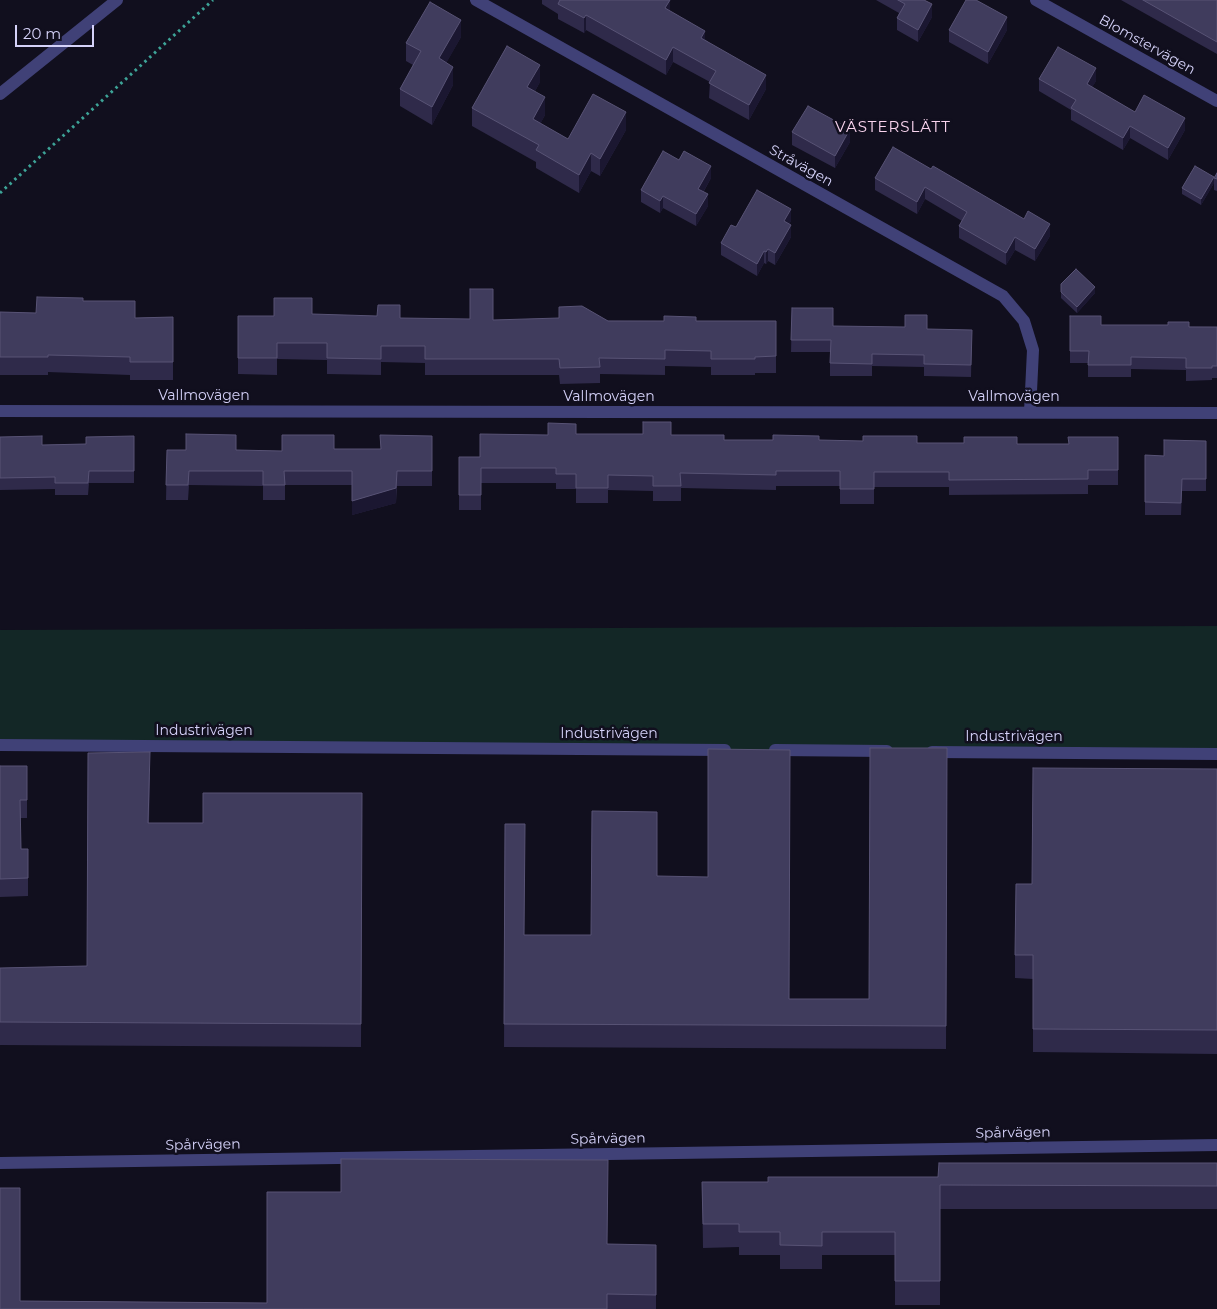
<!DOCTYPE html>
<html>
<head>
<meta charset="utf-8">
<style>
  body { margin:0 }
  #map { position:relative; width:1217px; height:1309px; overflow:hidden; background:#110f1e; font-family:Montserrat,sans-serif }
  canvas { display:block }
  .scale { position:absolute; left:15px; top:25px; width:79px; height:22px; box-sizing:border-box; border:2px solid #d5d2f9; border-top:0; padding-left:6px; font-size:15px; line-height:18px; white-space:nowrap; color:#d5d2f9; -webkit-text-stroke:4px #110f1e; paint-order:stroke }
</style>
</head>
<body>
<div id="map">
<canvas width="1217" height="1309"></canvas>
<div class="scale">20 m</div>
</div>
<script>
const c = document.querySelector('canvas').getContext('2d');
c.lineJoin = 'round';
function paint(path, color) {
  c.fillStyle = color;
  c.fill(path, 'evenodd');
}
function shape(rows) {
  const path = new Path2D();
  for (const r of rows) {
    path.moveTo(r[0], r[1]);
    for (let i = 2; i < r.length; i += 2) path.lineTo(r[i], r[i + 1]);
  }
  return path;
}
function trace(path, color, width, dash) {
  c.strokeStyle = color;
  c.lineWidth = width;
  c.lineCap = dash ? 'butt' : 'round';
  c.setLineDash(dash || []);
  c.stroke(path);
}
function write(font, color, halo, rows, align = 'center') {
  c.font = font + ' Montserrat,sans-serif';
  c.lineWidth = 5;
  c.setLineDash([]);
  c.textBaseline = 'middle';
  c.strokeStyle = halo;
  c.fillStyle = color;
  for (const [text, x, y, turn = 0] of rows) {
    c.save();
    c.translate(x, y);
    c.rotate((+turn || 0) * Math.PI / 180);
    c.textAlign = isNaN(turn) ? turn : align;
    if (halo) c.strokeText(text, 0, 0);
    c.fillText(text, 0, 0);
    c.restore();
  }
}
const green = shape([
  [1217,626,1217,754,0,745,0,630]
]);
const path = shape([
  [0,193,213,0]
]);
const minor = shape([
  [476,0,1003,296,1024,321,1033,350,1030,412],
  [1036,0,1217,101],
  [0,94,117,0],
  [0,411,1217,413],
  [0,745,725,750],
  [775,750,887,751],
  [932,752,1217,754],
  [0,1163,1217,1145]
]);
const wall = shape([
  [542,0,670,0,670,11,766,89,749,120,709,98,710,82,673,62,666,75,586,30,584,33,558,19,558,14,542,4],
  [876,0,924,0,932,17,918,42,897,30,897,18,899,13],
  [1121,0,1217,0,1217,54],
  [949,30,1007,30,988,64,949,42],
  [461,37,446,63,453,85,432,125,400,106,400,89,413,65,406,61,406,43],
  [1039,79,1096,81,1092,87,1135,112,1185,130,1168,160,1130,138,1123,150,1071,120,1071,110,1039,91],
  [540,82,535,91,545,115,540,124,568,139,626,130,600,176,591,171,579,193,536,168,536,162,472,126,472,108],
  [792,132,850,142,835,168,792,145],
  [931,169,1050,236,1035,261,1015,250,1006,265,959,238,959,226,962,221,925,199,917,214,875,190,875,178],
  [1217,173,1217,191,1214,190,1214,178],
  [711,178,704,191,708,206,696,226,663,208,660,213,641,202,641,190],
  [1214,183,1201,205,1182,194,1182,188],
  [791,221,789,224,791,237,775,265,768,261,766,264,764,263,757,276,721,255,721,243,736,227],
  [1061,284,1095,293,1077,313,1061,298],
  [83,301,135,318,173,317,173,380,130,380,130,375,48,372,48,375,0,375,0,312,36,313],
  [792,308,833,326,927,329,972,330,971,377,924,376,924,367,872,366,872,376,830,376,830,352,791,352],
  [312,314,400,318,493,320,664,321,776,321,776,373,755,373,755,375,711,375,711,367,665,366,665,375,600,374,600,383,560,384,559,375,425,375,425,363,381,362,381,375,327,374,327,360,277,359,277,375,238,374,238,316,274,316],
  [1070,316,1101,325,1217,327,1217,378,1212,378,1212,380,1186,381,1186,370,1131,369,1131,377,1088,377,1088,363,1070,363],
  [576,434,671,435,724,440,819,440,917,443,1017,444,1069,444,1118,437,1118,485,1088,485,1088,494,949,495,949,487,874,487,874,504,840,504,840,486,776,486,776,490,681,488,681,501,653,501,653,491,608,490,608,503,576,503,576,489,556,489,556,483,481,483,481,510,459,510,459,457,480,457,548,435],
  [134,436,134,483,89,483,88,495,55,495,55,489,0,490,0,437,42,445,86,444],
  [432,436,432,486,397,486,396,503,352,515,352,485,285,485,285,500,263,500,263,486,189,485,188,500,166,500,167,450,282,451,334,449,380,449],
  [1206,441,1206,491,1182,491,1181,515,1145,515,1145,455,1164,456],
  [947,748,946,1049,504,1047,505,824,524,935,591,935,657,876,789,999,869,999],
  [0,766,27,766,27,818,20,818,21,849,28,849,28,896,0,897],
  [1217,769,1217,1054,1033,1052,1033,979,1015,978,1015,955,1032,884],
  [150,775,149,823,203,823,362,793,361,1047,0,1045,0,968,87,966],
  [1217,1163,1217,1209,940,1209,940,1305,895,1305,895,1255,822,1255,822,1269,780,1269,780,1255,739,1255,739,1247,703,1248,702,1182,768,1182,938,1177],
  [607,1244,656,1245,656,1309,0,1309,20,1301,267,1303]
]);
const shadedWall = shape([
  [670,0,670,14,665,8],
  [932,4,932,17,918,42,918,30],
  [586,15,586,30,584,33,584,18],
  [1007,17,1007,30,988,64,988,52],
  [461,20,461,37,439,76,439,58],
  [705,31,705,45,701,38],
  [673,47,673,62,666,75,666,60],
  [540,65,540,82,527,105,527,87],
  [453,67,453,85,432,125,432,107],
  [1096,68,1096,81,1087,96,1087,84],
  [766,75,766,89,749,120,749,105],
  [545,97,545,115,533,137,533,119],
  [626,112,626,130,600,176,600,159],
  [1185,118,1185,130,1168,160,1168,148],
  [1130,126,1130,138,1123,150,1123,138],
  [850,129,850,142,835,168,835,156],
  [591,153,591,171,579,193,579,175],
  [711,166,711,178,698,201,698,189],
  [1214,177,1214,183,1201,205,1201,199],
  [925,187,925,199,917,214,917,202],
  [708,194,708,206,696,226,696,214],
  [663,196,663,208,660,213,660,201],
  [791,209,791,221,784,233,784,221],
  [1050,224,1050,236,1035,261,1035,249],
  [791,225,791,237,775,265,775,253],
  [1015,237,1015,250,1006,265,1006,253],
  [768,249,768,261,766,264,766,252],
  [764,251,764,263,757,276,757,264],
  [1095,287,1095,293,1077,313,1077,307],
  [396,488,396,503,352,515,352,501]
]);
const building = shape([
  [560,0,670,0,665,8,705,31,701,38,766,75,749,105,709,83,716,71,673,47,666,60,586,15,584,18,558,4,560,0],
  [898,0,924,0,932,4,918,30,897,18,905,4,898,0],
  [966,0,976,0,1007,17,988,52,949,30,966,0],
  [1143,0,1217,0,1217,42,1143,0],
  [430,2,461,20,439,58,453,67,432,107,400,89,421,51,406,43,430,2],
  [507,46,540,65,527,87,545,97,533,119,568,139,593,94,626,112,600,159,591,153,579,175,536,150,539,145,472,108,507,46],
  [1058,47,1096,68,1087,84,1135,112,1144,95,1185,118,1168,148,1130,126,1123,138,1071,108,1076,100,1039,79,1058,47],
  [808,106,850,129,835,156,792,132,808,106],
  [893,147,931,169,933,166,1024,219,1028,211,1050,224,1035,249,1015,237,1006,253,959,226,967,212,925,187,917,202,875,178,893,147],
  [663,151,679,160,684,151,711,166,698,189,708,194,696,214,663,196,660,201,641,190,663,151],
  [1195,166,1214,177,1201,199,1182,188,1195,166],
  [1217,173,1217,179,1214,178,1217,173],
  [757,190,791,209,784,221,791,225,775,253,768,249,766,252,764,251,757,264,721,243,731,225,736,227,757,190],
  [1076,269,1095,287,1077,307,1061,292,1061,284,1076,269],
  [470,289,493,289,493,320,559,318,559,307,582,306,608,321,664,321,664,316,696,317,696,321,776,321,776,356,755,357,755,359,711,359,711,351,665,350,665,359,599,358,600,367,560,368,559,359,425,359,425,346,381,346,381,359,327,358,327,343,277,343,277,358,238,358,238,316,274,316,274,298,312,298,312,314,377,316,378,305,400,305,400,318,470,319,470,289],
  [37,297,83,298,83,301,135,301,135,318,173,317,173,362,130,362,130,357,48,355,48,357,0,357,0,312,36,313,37,297],
  [792,308,833,308,833,326,905,327,905,315,927,315,927,329,972,330,971,365,924,364,924,355,872,354,872,364,830,363,831,340,791,340,792,308],
  [1070,316,1101,316,1101,325,1168,325,1168,322,1189,322,1189,327,1217,327,1217,366,1212,366,1212,368,1186,368,1186,358,1131,357,1131,365,1088,365,1089,351,1070,351,1070,316],
  [643,422,671,422,671,435,724,435,724,440,773,440,773,435,819,436,819,440,863,441,863,436,917,436,917,443,964,443,964,437,1017,437,1017,444,1069,444,1068,437,1118,437,1118,470,1088,470,1088,479,949,480,949,472,874,472,874,489,840,489,840,471,776,471,776,475,680,473,681,486,653,486,653,476,608,475,608,488,576,488,576,474,556,474,556,468,481,468,481,495,459,495,459,457,480,457,480,434,548,435,548,423,576,424,576,434,643,434,643,422],
  [186,434,236,435,236,450,282,451,282,435,334,435,334,449,381,449,380,435,432,436,432,471,397,471,396,488,352,501,352,471,284,471,285,485,263,485,263,471,189,471,188,485,166,485,167,450,186,450,186,434],
  [42,436,42,445,86,444,86,437,134,436,134,471,89,471,88,483,55,483,55,477,0,478,0,437,42,436],
  [1164,440,1206,441,1206,479,1182,479,1181,503,1145,502,1145,455,1164,456,1164,440],
  [870,748,947,748,946,1026,504,1024,505,824,525,824,524,935,591,935,592,811,657,812,657,876,708,877,708,749,790,750,789,999,869,999,870,748],
  [150,752,148,823,203,823,203,793,362,793,361,1024,0,1022,0,968,87,966,88,753,150,752],
  [0,766,27,766,27,800,20,800,21,849,28,849,28,878,0,879,0,766],
  [1033,768,1217,769,1217,1030,1033,1029,1033,955,1015,955,1016,884,1032,884,1033,768],
  [341,1159,608,1160,607,1244,656,1245,656,1295,607,1294,607,1309,0,1309,0,1188,20,1188,20,1301,267,1303,267,1192,341,1192,341,1159],
  [939,1163,1217,1163,1217,1186,940,1185,940,1281,895,1281,895,1232,822,1232,822,1246,780,1245,780,1232,739,1232,739,1224,703,1224,702,1182,768,1182,768,1177,938,1177,939,1163]
]);
const streetNames = [
  ["Blomstervägen",1147,45,29],
  ["Stråvägen",801,166,29],
  ["Vallmovägen",204,396],
  ["Vallmovägen",609,397],
  ["Vallmovägen",1014,397],
  ["Industrivägen",204,731],
  ["Industrivägen",609,734],
  ["Industrivägen",1014,737],
  ["Spårvägen",1013,1133,-1],
  ["Spårvägen",608,1139,-1],
  ["Spårvägen",203,1145,-1]
];
const neighbourhoodNames = [
  ["VÄSTERSLÄTT",893,128]
];
paint(green, '#132726');
trace(path, '#3da397', 3, [2.5, 4]);
trace(minor, '#404177', 12);
paint(wall, '#2f2a4a');
paint(shadedWall, '#1b1731');
paint(building, '#403c5d');
trace(building, '#585375', 1);
write('14px', '#d5d2f9', '#110f1e', streetNames);
c.letterSpacing = '1px';
write('15px', '#f9d4ee', '#110f1e', neighbourhoodNames);
c.letterSpacing = '0px';
</script>
</body>
</html>
